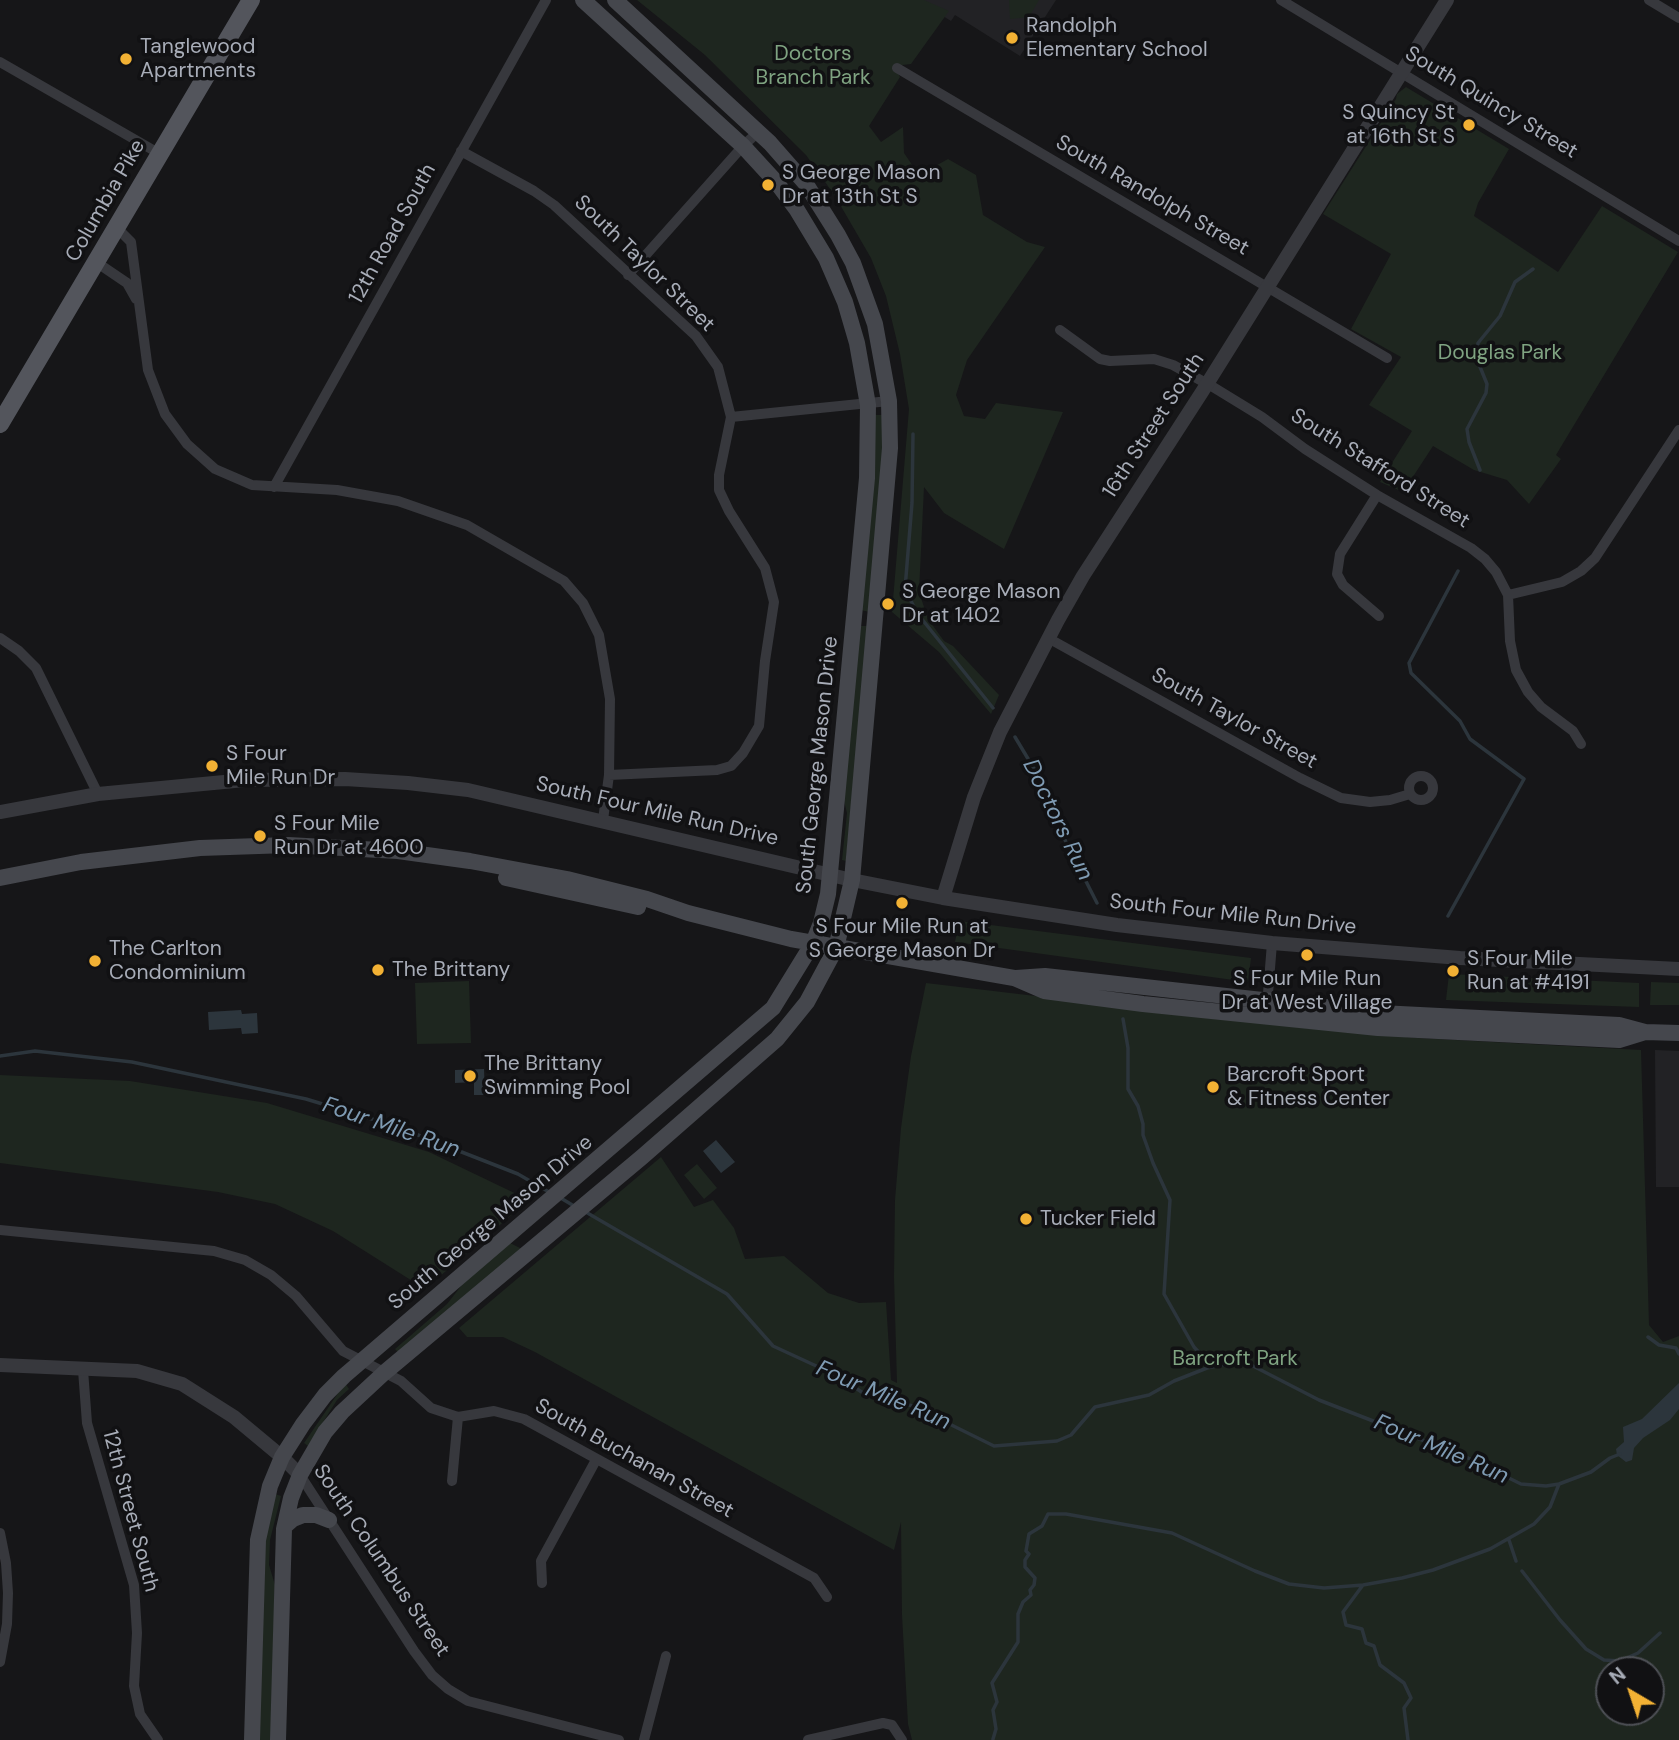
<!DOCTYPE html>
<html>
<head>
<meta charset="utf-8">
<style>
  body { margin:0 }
  #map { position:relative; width:1679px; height:1740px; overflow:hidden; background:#161618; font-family:"DM Sans",sans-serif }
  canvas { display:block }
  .north { position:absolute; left:1595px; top:1656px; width:70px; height:70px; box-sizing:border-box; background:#111113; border:2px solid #4d4f55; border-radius:50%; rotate:321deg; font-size:19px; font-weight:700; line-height:28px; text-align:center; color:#a8adb8 }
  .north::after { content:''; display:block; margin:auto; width:24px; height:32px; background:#f2b134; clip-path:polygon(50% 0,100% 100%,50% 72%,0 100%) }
</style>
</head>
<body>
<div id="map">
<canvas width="1679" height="1740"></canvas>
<div class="north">N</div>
</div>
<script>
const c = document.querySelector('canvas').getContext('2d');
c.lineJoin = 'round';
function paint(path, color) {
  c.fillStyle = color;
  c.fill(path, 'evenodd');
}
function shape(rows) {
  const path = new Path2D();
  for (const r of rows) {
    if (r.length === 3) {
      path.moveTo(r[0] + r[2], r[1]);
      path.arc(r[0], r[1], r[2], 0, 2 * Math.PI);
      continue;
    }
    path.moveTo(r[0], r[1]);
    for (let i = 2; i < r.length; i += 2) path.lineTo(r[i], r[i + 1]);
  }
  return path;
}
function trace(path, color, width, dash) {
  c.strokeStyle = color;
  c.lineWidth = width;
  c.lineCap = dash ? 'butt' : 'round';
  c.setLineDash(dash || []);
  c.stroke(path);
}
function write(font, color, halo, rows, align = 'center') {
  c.font = font + ' "DM Sans",sans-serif';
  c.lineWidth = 7;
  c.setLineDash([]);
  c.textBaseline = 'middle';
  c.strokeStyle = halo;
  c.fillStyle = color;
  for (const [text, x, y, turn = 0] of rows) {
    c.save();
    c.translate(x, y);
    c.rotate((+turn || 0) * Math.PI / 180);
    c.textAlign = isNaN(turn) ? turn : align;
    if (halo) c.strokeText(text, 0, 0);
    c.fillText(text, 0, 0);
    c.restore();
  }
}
const built = shape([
  [917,0,1056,0,1020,56,955,15,951,21],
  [1655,1050,1679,1051,1679,1187,1656,1187]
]);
const green = shape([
  [637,0,924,0,949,11,911,64,894,66,900,77,869,126,881,142,903,127,904,153,919,175,948,159,976,175,983,215,1027,242,1045,247,967,360,956,395,964,416,985,419,996,403,1063,412,1004,549,944,513,924,487,919,592,928,619,944,641,953,646,999,695,991,714,939,652,892,612,909,409,900,354,886,296,871,258,835,196,806,155,705,55],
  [1009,0,1039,0,1029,17,1010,19],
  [1406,87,1509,149,1478,203,1474,216,1558,272,1602,206,1678,252,1556,455,1561,459,1529,504,1507,480,1474,470,1433,446,1403,492,1380,482,1412,431,1369,405,1401,357,1351,329,1391,254,1323,214,1396,99,1397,94],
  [874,415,884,415,884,436,870,612,860,610],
  [858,626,868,626,846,861,842,860,847,813,842,793],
  [959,921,1251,958,1248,982,955,942],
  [1449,974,1639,983,1639,1007,1446,1000],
  [469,981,471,1043,417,1044,415,983],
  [1651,982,1679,983,1679,1005,1650,1005],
  [926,983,1305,1028,1418,1038,1641,1050,1649,1325,1663,1342,1679,1336,1679,1740,912,1740,908,1724,902,1615,901,1522,894,1550,535,1352,503,1337,467,1337,459,1328,661,1157,694,1207,713,1200,734,1228,745,1259,784,1256,828,1293,859,1303,886,1302,891,1380,897,1383,894,1277,895,1200,901,1128,911,1056],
  [1609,1670,1651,1670,1651,1712,1609,1712],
  [0,1075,130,1081,267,1103,429,1152,529,1200,425,1289,333,1231,275,1204,218,1192,0,1163],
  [697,1164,717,1188,704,1199,684,1175],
  [510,1243,522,1249,400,1354,395,1349,447,1304,465,1281],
  [345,1383,349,1389,337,1400,308,1446,304,1443],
  [275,1494,281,1496,270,1540,269,1565,275,1585,271,1740,259,1740,263,1557,267,1524]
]);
const water = shape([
  [241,1010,242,1014,257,1013,258,1033,242,1034,241,1028,209,1030,208,1012],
  [484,1069,485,1095,474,1095,474,1082,455,1083,455,1070],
  [716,1140,735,1162,721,1173,703,1151],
  [1679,1383,1679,1409,1670,1420,1643,1438,1634,1448,1632,1460,1626,1462,1617,1455,1616,1449,1624,1442,1623,1427,1642,1419]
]);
const stream = shape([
  [913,434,912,503,905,589,917,613,993,708],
  [1480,470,1469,442,1467,429,1486,393,1487,384,1476,357,1478,343,1500,316,1515,282,1533,269],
  [1015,737,1045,787,1064,838,1097,903],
  [1448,916,1524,779,1470,739,1460,721,1411,673,1409,663,1458,571],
  [1123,1019,1128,1048,1128,1089,1138,1106,1143,1124,1143,1135,1153,1163,1170,1200,1164,1294,1194,1347,1205,1359,1217,1365],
  [0,1056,35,1051,132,1062,306,1099,395,1126,518,1174,549,1192],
  [559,1197,574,1206],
  [584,1211,727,1294,773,1346,838,1376,866,1395,913,1406,994,1446,1057,1441,1071,1435,1095,1407,1149,1395,1174,1381,1207,1368,1235,1362,1253,1366,1319,1400,1466,1457,1521,1484,1546,1486,1559,1484,1591,1472,1610,1458,1620,1454],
  [1648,1337,1659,1345,1676,1348,1679,1354],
  [1509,1540,1516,1561],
  [1522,1571,1560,1620,1586,1649,1604,1660,1620,1661,1638,1653,1660,1633],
  [1363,1585,1343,1612,1346,1625,1362,1629,1366,1643,1374,1646,1380,1665,1404,1683,1411,1698,1404,1708,1408,1740],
  [993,1739,996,1729,993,1710,997,1702,992,1683,1018,1642,1018,1614,1023,1602,1031,1595,1030,1590,1034,1585,1035,1578,1025,1567,1025,1560,1029,1554,1026,1551,1029,1534,1042,1526,1048,1514,1066,1514,1172,1533,1255,1571,1289,1584,1324,1588,1363,1585,1402,1578,1433,1570,1490,1549,1534,1524,1550,1507,1559,1484]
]);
const minor = shape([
  [1281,0,1679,241],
  [1649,0,1679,18],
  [0,62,160,154],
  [897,68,1387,358],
  [461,151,534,191,554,205,696,336,718,367,731,417,719,475,719,490,729,511,765,568,774,602,765,661,759,726,743,753,731,766,717,770,609,775],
  [117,228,131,242,148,370,165,414,187,444,215,469,252,485,337,490,398,501,467,525,564,581,583,603,599,635,610,699,609,775,603,820],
  [96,262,127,283,136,299],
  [628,275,743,146,758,132],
  [1060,330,1100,359,1110,361,1154,359,1173,365,1213,387,1262,417,1305,449,1377,495,1471,548,1485,559,1496,572,1508,595,1510,641,1516,670,1528,692,1541,707,1573,731,1581,744],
  [731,417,889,401],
  [274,487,546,0],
  [1377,495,1340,554,1337,574,1343,585,1379,616],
  [1508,595,1562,582,1581,571,1595,558,1679,430],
  [0,638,19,651,36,668,98,794],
  [1048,638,1300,778,1341,798,1370,802,1390,800,1410,794],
  [1421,788,12],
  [1267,1006,1272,943],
  [0,1230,214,1251,245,1260,271,1275,296,1296,343,1351,401,1381,431,1408,458,1417,494,1411,524,1419,814,1578,827,1597],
  [83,1370,87,1423,134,1585,137,1633,134,1686,140,1714,158,1740],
  [300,1475,414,1651,432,1675,448,1689,468,1701,619,1740],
  [452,1481,458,1417],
  [0,1533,6,1563,8,1593,7,1624,0,1662],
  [542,1583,541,1561,596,1460],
  [644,1740,666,1656],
  [808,1740,883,1723,892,1725,902,1740]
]);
const tertiary = shape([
  [0,812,98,794,245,780,345,779,408,783,468,790,852,880,943,898,1117,925,1272,943,1460,958,1679,969],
  [943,898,974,797,1000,732,1058,620,1083,576,1202,392,1447,0],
  [0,1365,137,1371,182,1384,234,1417,282,1457,300,1475]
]);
const secondary = shape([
  [0,878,81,862,200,848,288,845,398,851,470,861,567,879,647,899,688,913,791,939,1014,978,1044,991,1143,1004,1378,1028,1619,1040,1645,1032],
  [506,878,638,907],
  [1016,978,1045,976,1380,1013,1619,1025,1645,1032,1679,1033],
  [285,1526,293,1519,303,1515,316,1515,329,1520],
  [252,1740,258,1540,270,1486,282,1457,303,1424,325,1395,344,1376,773,1008,813,943,821,923,828,894,867,478,868,405,857,343,845,302,826,258,797,210,777,183,743,146,583,0],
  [278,1740,284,1529,291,1498,300,1475,325,1432,342,1412,384,1373,642,1157,777,1039,807,1002,836,948,852,880,890,448,889,401,875,324,853,263,838,235,806,184,770,143,615,0]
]);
const primary = shape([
  [0,424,251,0]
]);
const markers = [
  [1012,38,7,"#f2b134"],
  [126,59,7,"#f2b134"],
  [1469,125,7,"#f2b134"],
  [768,185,7,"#f2b134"],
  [888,604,7,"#f2b134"],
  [212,766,7,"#f2b134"],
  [260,836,7,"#f2b134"],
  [902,903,7,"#f2b134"],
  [1307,955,7,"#f2b134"],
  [95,961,7,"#f2b134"],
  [378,970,7,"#f2b134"],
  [1453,971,7,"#f2b134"],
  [470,1076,7,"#f2b134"],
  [1213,1087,7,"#f2b134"],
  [1026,1219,7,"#f2b134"]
];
const poiNames = [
  ["Randolph",1026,26],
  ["Elementary School",1026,50],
  ["Tanglewood",140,47],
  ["Apartments",140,71],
  ["S Quincy St",1455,113,"right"],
  ["at 16th St S",1455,137,"right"],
  ["S George Mason",782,173],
  ["Dr at 13th St S",782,197],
  ["S George Mason",902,592],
  ["Dr at 1402",902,616],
  ["S Four",226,754],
  ["Mile Run Dr",226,778],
  ["S Four Mile",274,824],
  ["Run Dr at 4600",274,848],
  ["S Four Mile Run at",902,927,"center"],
  ["S George Mason Dr",902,951,"center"],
  ["The Carlton",109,949],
  ["Condominium",109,973],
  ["S Four Mile",1467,959],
  ["Run at #4191",1467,983],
  ["The Brittany",392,970],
  ["S Four Mile Run",1307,979,"center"],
  ["Dr at West Village",1307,1003,"center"],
  ["The Brittany",484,1064],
  ["Swimming Pool",484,1088],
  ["Barcroft Sport",1227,1075],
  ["& Fitness Center",1227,1099],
  ["Tucker Field",1040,1219]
];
const parkNames = [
  ["Doctors",813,54],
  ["Branch Park",813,78],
  ["Douglas Park",1500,353],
  ["Barcroft Park",1235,1359]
];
const streetNames = [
  ["South Quincy Street",1491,103,31],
  ["South Randolph Street",1152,196,30],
  ["Columbia Pike",106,201,-60],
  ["12th Road South",393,234,-61],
  ["South Taylor Street",644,264,44],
  ["16th Street South",1154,426,-57],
  ["South Stafford Street",1380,469,32],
  ["South Taylor Street",1234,719,29],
  ["South George Mason Drive",818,765,-84],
  ["South Four Mile Run Drive",657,812,13],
  ["South Four Mile Run Drive",1233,915,6],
  ["South George Mason Drive",491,1223,-40],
  ["South Buchanan Street",634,1459,29],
  ["12th Street South",130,1511,75],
  ["South Columbus Street",381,1561,56]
];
const waterNames = [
  ["Doctors Run",1057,820,64],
  ["Four Mile Run",391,1128,19],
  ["Four Mile Run",883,1396,23],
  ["Four Mile Run",1441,1450,23]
];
paint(built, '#222225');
paint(green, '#1e261f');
paint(water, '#2c353c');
trace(stream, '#2c353c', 3.5);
trace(minor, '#37383d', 10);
trace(tertiary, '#37383d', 14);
trace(secondary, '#45474d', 16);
trace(primary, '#53555c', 18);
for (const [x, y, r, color] of markers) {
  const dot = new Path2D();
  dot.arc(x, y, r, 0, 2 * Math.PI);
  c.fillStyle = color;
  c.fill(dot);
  trace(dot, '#111113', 2.5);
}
write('21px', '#a8adb8', '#111113', poiNames, 'left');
write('21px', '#7fa381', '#111113', parkNames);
write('21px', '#a8adb8', '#111113', streetNames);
write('italic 23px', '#7f9bb3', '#111113', waterNames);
</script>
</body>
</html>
